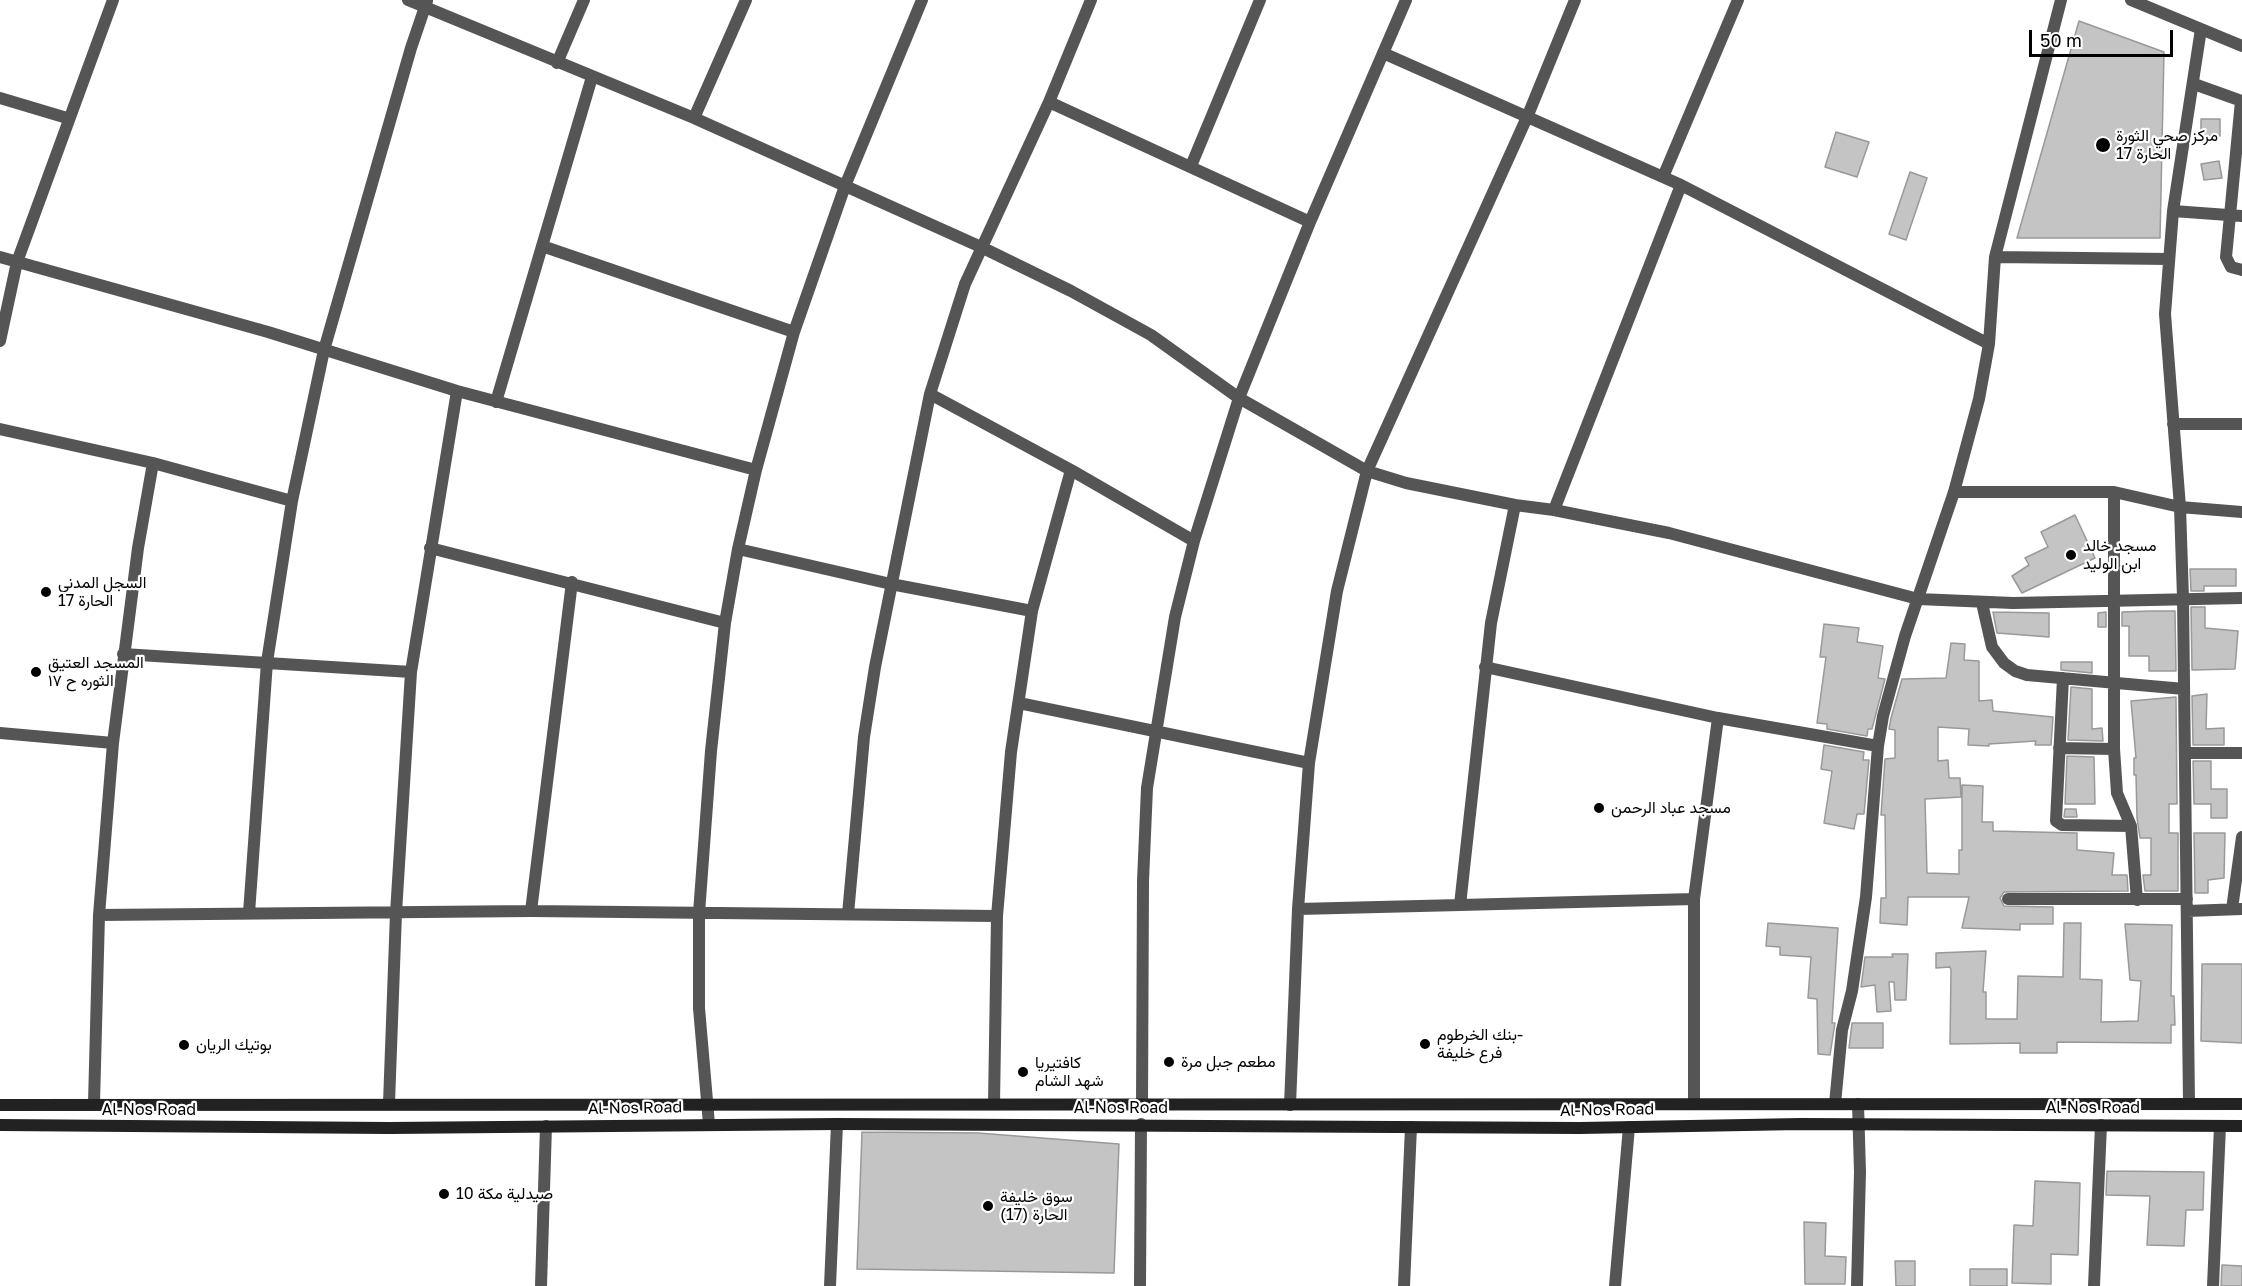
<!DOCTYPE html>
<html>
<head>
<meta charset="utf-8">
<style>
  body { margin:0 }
  #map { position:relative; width:2242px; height:1286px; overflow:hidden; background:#fff; font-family:"Golos Text",sans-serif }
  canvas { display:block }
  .scale { position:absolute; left:2029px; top:30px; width:144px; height:27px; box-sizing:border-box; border:3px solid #000; border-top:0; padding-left:8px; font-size:18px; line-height:21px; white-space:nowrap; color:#000; -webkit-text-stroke:4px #fff; paint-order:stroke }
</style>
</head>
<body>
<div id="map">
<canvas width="2242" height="1286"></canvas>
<div class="scale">50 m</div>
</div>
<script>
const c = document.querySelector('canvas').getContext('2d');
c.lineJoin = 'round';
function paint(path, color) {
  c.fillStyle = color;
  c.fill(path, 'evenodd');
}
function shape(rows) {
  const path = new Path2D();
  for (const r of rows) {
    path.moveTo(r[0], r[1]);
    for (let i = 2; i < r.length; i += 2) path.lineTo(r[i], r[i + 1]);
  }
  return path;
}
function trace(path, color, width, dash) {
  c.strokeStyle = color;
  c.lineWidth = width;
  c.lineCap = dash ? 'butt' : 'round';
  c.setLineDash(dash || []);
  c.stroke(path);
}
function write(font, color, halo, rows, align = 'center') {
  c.font = font + ' "Golos Text",Vazirmatn,sans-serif';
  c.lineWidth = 4.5;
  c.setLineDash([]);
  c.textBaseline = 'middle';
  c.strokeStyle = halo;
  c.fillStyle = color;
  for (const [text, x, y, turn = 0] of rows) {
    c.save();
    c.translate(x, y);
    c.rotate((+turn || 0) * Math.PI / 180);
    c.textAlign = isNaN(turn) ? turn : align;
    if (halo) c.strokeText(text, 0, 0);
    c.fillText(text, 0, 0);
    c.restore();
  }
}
const building = shape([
  [2079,21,2164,52,2160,238,2017,238,2079,21],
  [2201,119,2220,119,2220,136,2201,136,2201,119],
  [1836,132,1869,142,1857,177,1825,167,1836,132],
  [2219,161,2222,178,2204,180,2201,164,2219,161],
  [1910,172,1927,178,1906,240,1889,234,1910,172],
  [2075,515,2095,558,2022,593,2012,576,2029,565,2025,558,2048,547,2041,532,2075,515],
  [2190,569,2236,569,2236,586,2204,586,2204,591,2191,591,2190,569],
  [2191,607,2205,607,2205,628,2238,631,2235,669,2192,670,2191,607],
  [2151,611,2175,611,2176,671,2149,671,2149,656,2129,656,2129,626,2122,626,2122,612,2151,611],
  [1993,612,2049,613,2049,637,1997,633,1993,612],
  [2106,612,2106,627,2098,627,2098,613,2106,612],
  [1824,624,1859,628,1857,642,1883,646,1878,678,1885,679,1872,729,1868,729,1867,736,1827,729,1827,724,1817,723,1826,657,1820,657,1824,624],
  [1951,643,1965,644,1964,660,1979,661,1979,701,1992,700,1993,711,2053,717,2051,745,2035,745,2036,741,1989,744,1989,746,1968,745,1969,729,1938,727,1938,761,1948,760,1949,778,1960,778,1961,797,1925,799,1927,873,1959,874,1959,850,1962,850,1962,785,1983,786,1982,822,1993,822,1993,831,2077,833,2077,850,2114,853,2112,875,2127,875,2128,891,2004,892,2000,898,2004,906,2053,907,2053,924,2020,924,2020,930,1962,928,1969,897,1908,897,1907,925,1880,923,1881,898,1886,898,1885,815,1881,815,1885,759,1895,758,1895,730,1889,729,1891,718,1902,679,1946,678,1951,643],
  [2061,662,2092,662,2092,673,2061,670,2061,662],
  [2071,687,2092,689,2092,729,2102,728,2103,741,2068,740,2071,687],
  [2207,694,2206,729,2224,728,2224,745,2193,745,2192,696,2207,694],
  [2176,697,2177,804,2169,804,2169,833,2178,833,2178,891,2145,891,2143,875,2151,875,2151,838,2140,838,2137,818,2136,775,2134,775,2134,758,2136,758,2131,701,2176,697],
  [1824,745,1864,752,1863,760,1869,760,1864,814,1857,814,1854,829,1824,823,1832,771,1821,769,1824,745],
  [2067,756,2094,757,2095,804,2065,804,2067,756],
  [2193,761,2211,761,2211,789,2227,789,2227,818,2211,818,2211,804,2194,804,2193,761],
  [2065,809,2076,809,2077,817,2064,817,2065,809],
  [2194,833,2225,833,2224,878,2208,880,2208,893,2195,893,2194,833],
  [1768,923,1838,928,1832,1023,1835,1023,1830,1055,1818,1054,1817,999,1808,998,1811,957,1780,955,1780,947,1766,946,1768,923],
  [2064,923,2081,923,2080,979,2102,980,2101,1022,2138,1021,2141,981,2130,980,2125,924,2172,925,2171,996,2174,996,2175,1025,2171,1025,2171,1043,2057,1042,2057,1053,2020,1053,2020,1043,1950,1044,1951,970,1950,967,1936,968,1936,953,1986,951,1983,992,1986,992,1986,1019,2017,1019,2018,976,2063,977,2064,923],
  [1892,954,1908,954,1906,1000,1895,1000,1894,982,1889,982,1891,1011,1877,1012,1875,985,1861,987,1865,957,1893,957,1892,954],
  [2202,964,2242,964,2242,1043,2201,1041,2202,964],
  [1852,1023,1883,1023,1883,1048,1849,1048,1852,1023],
  [862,1132,978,1133,1119,1144,1114,1273,857,1269,862,1132],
  [2107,1171,2204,1172,2203,1210,2186,1210,2184,1246,2147,1245,2150,1196,2106,1195,2107,1171],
  [2035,1181,2080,1183,2078,1255,2051,1254,2051,1284,2012,1283,2014,1225,2033,1226,2035,1181],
  [1804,1222,1826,1223,1825,1256,1846,1257,1845,1284,1805,1284,1804,1222],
  [1895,1261,1915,1261,1915,1286,1896,1286,1895,1261],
  [2222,1265,2242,1266,2242,1286,2221,1286,2222,1265],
  [1970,1269,2007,1269,2007,1286,1970,1286,1970,1269]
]);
const street = shape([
  [408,0,694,118,981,247,1071,291,1151,335,1239,398,1367,471,1406,483,1515,505,1554,510,1669,533,1918,599,2013,603,2242,598],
  [2131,0,2242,46],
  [1383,53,1681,185,1989,344],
  [557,63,584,0],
  [2194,84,2242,101],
  [0,98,67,118],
  [2241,101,2226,257,2231,267,2242,270],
  [1049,102,1310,222],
  [694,118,746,0],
  [1191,166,1260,0],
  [1663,177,1738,0],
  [2173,211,2242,216],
  [542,246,794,332],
  [0,257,268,332,457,391,756,470],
  [1995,257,2169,259],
  [0,341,17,262,113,0],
  [930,394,1071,470,1194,541],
  [496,402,592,77],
  [2173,424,2242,424],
  [0,429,153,463,292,501],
  [1954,492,2114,492,2180,507,2242,512],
  [2114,492,2114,749,2117,793,2131,826,2137,900],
  [1554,510,1681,185],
  [430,548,725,623],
  [738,549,891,584,1032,611],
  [1982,603,1992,647,2004,663,2015,671,2027,675,2184,689],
  [123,654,411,672],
  [1485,667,1718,718,1878,746],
  [2063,678,2056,821,2062,825,2131,826],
  [1019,703,1309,763],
  [0,733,113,743],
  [2059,748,2114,749],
  [2185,753,2242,753],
  [2008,899,2187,899],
  [1460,905,1694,899],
  [1298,909,1460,905,1491,623,1515,505],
  [2232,909,2242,837],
  [531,911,572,582],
  [2187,911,2242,909],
  [249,913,267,662,292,501,324,350,411,48,427,1],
  [848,914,864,737,875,667,930,394,965,284,1049,102,1091,0],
  [99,915,531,911,997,916],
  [94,1103,99,915,113,743,138,548,153,463],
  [389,1103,396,913,411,672,457,391],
  [1694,1103,1694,899,1718,718],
  [2189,1103,2183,598,2180,507,2165,314,2173,211,2201,29],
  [994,1104,997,916,1011,752,1032,611,1071,470],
  [1142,1104,1143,881,1147,788,1175,617,1194,541,1239,398,1310,222,1406,0],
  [1835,1104,1842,1030,1852,991,1866,897,1878,746,1883,716,1905,636,1954,492,1979,399,1989,344,1995,257,2061,0],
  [1290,1105,1298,909,1309,763,1337,591,1367,471,1528,115,1575,0],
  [709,1124,699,1008,699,913,711,751,725,623,738,549,756,470,794,332,845,186,922,0],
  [541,1286,546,1126],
  [830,1286,837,1124],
  [1140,1286,1141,1124],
  [1404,1286,1411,1127],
  [1615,1286,1629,1127],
  [1857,1286,1860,1172,1858,1104],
  [2094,1286,2101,1125],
  [2213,1286,2220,1126]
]);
const secondary = shape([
  [0,1105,2242,1104],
  [0,1125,389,1128,837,1124,1580,1128,1800,1124,2242,1126]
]);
const markers = [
  [2103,145,8,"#000"],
  [2071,555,6,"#000"],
  [46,592,6,"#000"],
  [36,672,6,"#000"],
  [1599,808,6,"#000"],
  [1425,1044,6,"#000"],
  [184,1045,6,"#000"],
  [1169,1062,6,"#000"],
  [1023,1072,6,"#000"],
  [444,1194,6,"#000"],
  [988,1206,6,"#000"]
];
const poiNames = [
  ["مركز صحي الثورة",2116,136],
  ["الحارة 17",2116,154],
  ["مسجد خالد",2083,546],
  ["ابن الوليد",2083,564],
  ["السجل المدني",58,583],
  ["الحارة 17",58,601],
  ["المسجد العتيق",48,663],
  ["الثوره ح ١٧",48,681],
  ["مسجد عباد الرحمن",1611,808],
  ["بنك الخرطوم-",1437,1035],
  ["فرع خليفة",1437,1053],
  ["بوتيك الريان",196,1045],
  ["مطعم جبل مرة",1181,1062],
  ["كافتيريا",1035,1063],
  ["شهد الشام",1035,1081],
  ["صيدلية مكة 10",456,1194],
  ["سوق خليفة",1000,1197],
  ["الحارة (17)",1000,1215]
];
const streetNames = [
  ["Al-Nos Road",635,1108,-1],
  ["Al-Nos Road",1121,1108],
  ["Al-Nos Road",2093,1108],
  ["Al-Nos Road",149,1110],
  ["Al-Nos Road",1607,1110,-1]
];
paint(building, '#c4c4c4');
trace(building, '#999', 1.5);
trace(street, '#555', 12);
trace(secondary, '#222', 12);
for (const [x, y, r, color] of markers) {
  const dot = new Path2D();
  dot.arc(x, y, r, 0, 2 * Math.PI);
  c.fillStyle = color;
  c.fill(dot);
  trace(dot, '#fff', 2);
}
write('16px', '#000', '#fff', poiNames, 'left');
write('16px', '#000', '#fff', streetNames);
</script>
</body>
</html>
